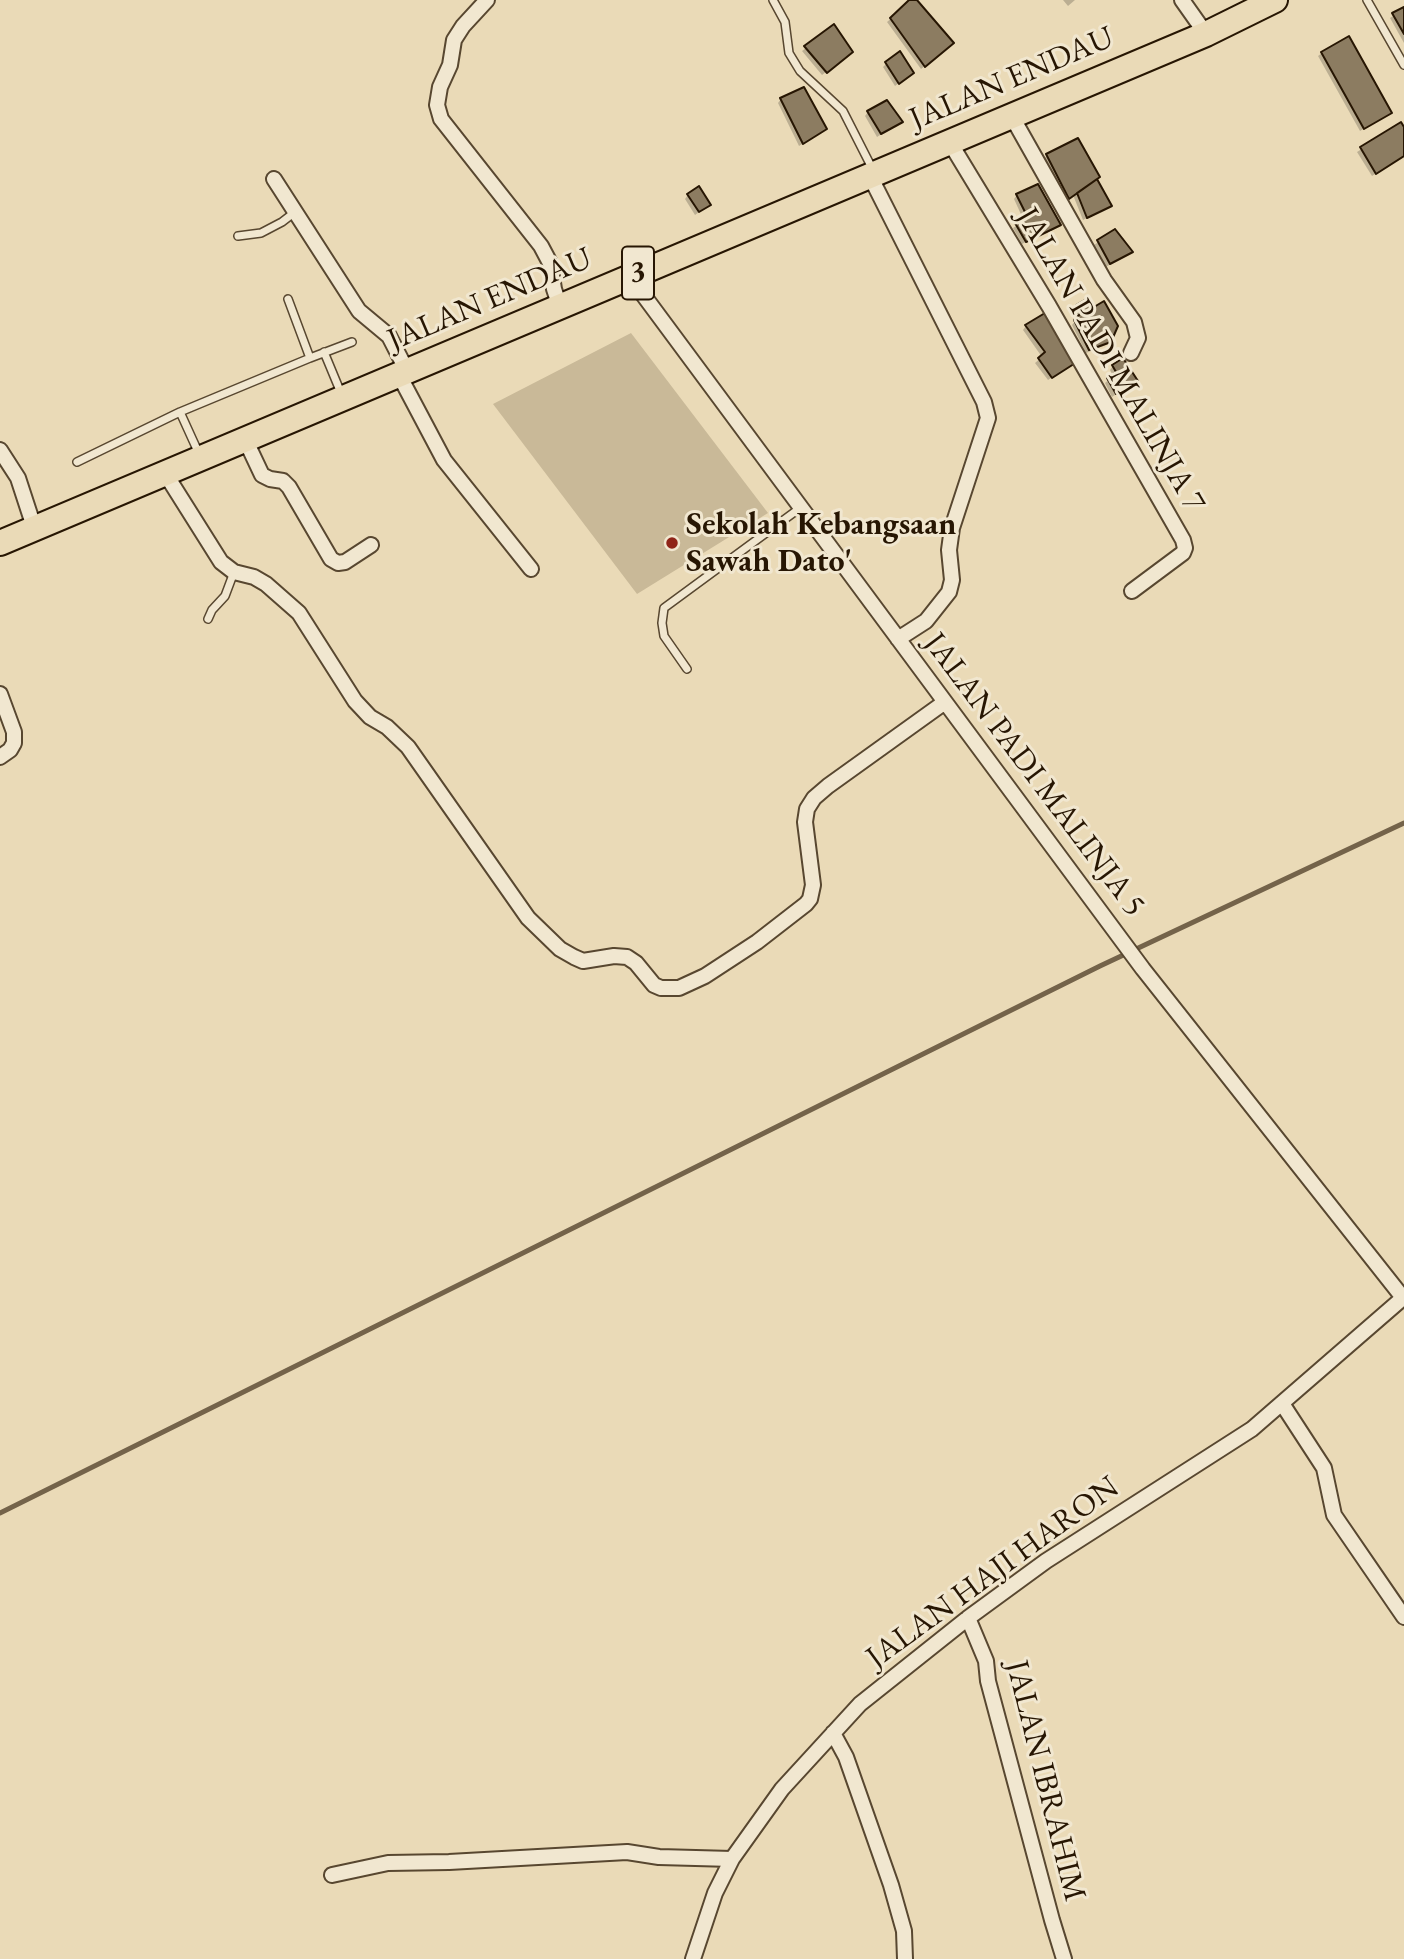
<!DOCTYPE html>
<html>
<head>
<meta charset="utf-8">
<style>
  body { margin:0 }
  canvas { display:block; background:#eadab7 }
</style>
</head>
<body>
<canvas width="1404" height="1959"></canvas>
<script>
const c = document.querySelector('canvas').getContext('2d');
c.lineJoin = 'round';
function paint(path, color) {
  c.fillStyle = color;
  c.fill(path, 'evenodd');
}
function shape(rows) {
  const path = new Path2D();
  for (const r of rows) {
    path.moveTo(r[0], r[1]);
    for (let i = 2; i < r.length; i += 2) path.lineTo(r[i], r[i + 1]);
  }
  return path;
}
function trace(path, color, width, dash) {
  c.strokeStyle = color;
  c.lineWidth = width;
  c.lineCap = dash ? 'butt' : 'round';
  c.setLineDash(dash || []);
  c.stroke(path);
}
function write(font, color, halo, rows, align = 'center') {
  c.font = font + ' "EB Garamond",serif';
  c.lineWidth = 6;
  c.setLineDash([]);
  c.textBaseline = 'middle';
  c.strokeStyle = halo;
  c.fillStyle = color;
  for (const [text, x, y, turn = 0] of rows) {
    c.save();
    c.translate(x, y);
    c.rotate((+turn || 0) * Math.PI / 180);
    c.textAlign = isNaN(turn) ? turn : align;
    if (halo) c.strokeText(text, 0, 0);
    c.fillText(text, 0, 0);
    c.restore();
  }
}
const green = shape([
  [631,333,768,513,637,594,493,404]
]);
const shadow = shape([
  [912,0,914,0,948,47,921,69,887,22],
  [1063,0,1075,0,1068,6],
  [1404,9,1404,43,1390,18],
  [833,27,847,56,822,75,802,51],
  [1322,53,1386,116,1360,131,1318,56],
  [886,64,908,76,895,86,883,67],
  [781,99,822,132,799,146,778,103],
  [868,112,901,122,877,137,865,116],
  [1400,124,1404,130,1404,156,1372,176,1357,152],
  [1047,155,1095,180,1110,206,1083,220,1073,195,1065,201,1044,159],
  [688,195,705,208,695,215,685,199],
  [1017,195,1058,225,1022,244,1013,228,1024,221,1014,199],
  [1115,231,1130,252,1106,267,1094,245],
  [1077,306,1110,341,1106,345,1086,353,1072,325,1078,318,1073,310],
  [1026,326,1071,365,1048,380,1035,363,1042,357,1023,330],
  [1113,366,1135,381,1112,397,1105,383,1113,376,1110,370]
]);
const stream = shape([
  [0,1513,1100,966,1404,823]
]);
const building = shape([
  [909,0,917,0,954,43,925,67,890,18,909,0],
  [1404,7,1404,34,1392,13,1404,7],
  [834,24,853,52,827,73,804,46,834,24],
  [1349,36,1392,113,1364,129,1321,52,1349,36],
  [900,51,914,73,899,84,885,62,900,51],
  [804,87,827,129,803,144,780,98,804,87],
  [887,100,903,122,881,134,867,111,887,100],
  [1401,122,1404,127,1404,156,1376,174,1360,147,1401,122],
  [1078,138,1100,177,1069,199,1046,154,1078,138],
  [1097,179,1112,206,1087,218,1077,193,1097,179],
  [1038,184,1061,225,1026,242,1015,223,1028,218,1016,194,1038,184],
  [699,186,711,205,699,212,687,194,699,186],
  [1115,229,1133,252,1110,264,1097,240,1115,229],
  [1088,298,1094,307,1104,301,1118,326,1111,342,1089,350,1074,320,1081,313,1076,305,1088,298],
  [1045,313,1077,362,1052,378,1038,358,1045,352,1025,325,1045,313],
  [1123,358,1138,381,1116,394,1107,378,1116,372,1112,365,1123,358]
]);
const lane = shape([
  [773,0,785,22,789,53,800,71,843,111,873,170],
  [1367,0,1404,65],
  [238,236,261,233,282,222,295,212],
  [288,299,310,358,352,342],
  [324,352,341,393],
  [180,412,200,456],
  [77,462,180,412,310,358],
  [208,619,212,610,225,596,234,572],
  [687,669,664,636,662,623,664,608,800,508]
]);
const street = shape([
  [487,0,463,26,454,40,450,65,440,87,437,105,441,119,541,246,550,263,554,289,560,307],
  [1182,0,1206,34],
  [1011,115,1104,280,1134,322,1138,338,1131,353],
  [949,141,1049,306,1183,540,1185,548,1183,553,1132,591],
  [870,176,984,402,988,418,952,528,949,550,952,580,949,592,926,621,898,639],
  [274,179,359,311,389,336,407,371],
  [630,277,1143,969,1404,1299],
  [399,375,444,460,531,569],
  [245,439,262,475,270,479,283,481,289,487,331,559,338,563,345,562,371,545],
  [0,450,18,478,34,527],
  [165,473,221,562,234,572,254,577,266,584,299,613,355,701,370,717,387,727,408,747,528,918,560,949,574,957,583,961,614,956,627,957,636,963,654,985,661,988,679,988,705,976,757,942,806,904,810,899,813,885,805,822,807,809,814,798,828,786,945,702],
  [0,694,14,732,14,743,10,750,0,757],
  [1283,1405,1324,1468,1334,1515,1404,1617],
  [968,1618,986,1661,988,1681,1052,1920,1064,1959],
  [833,1733,846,1757,891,1885,904,1931,905,1959],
  [332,1875,388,1863,449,1862,627,1852,659,1857,732,1859],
  [693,1959,715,1893,732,1859,782,1789,860,1704,968,1618,1046,1561,1252,1429,1404,1297]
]);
const highway = shape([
  [0,543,1206,34,1275,0]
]);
const markers = [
  [672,543,7,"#8f2418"]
];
const shields = [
  [638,273,32]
];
const shieldNames = [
  ["3",638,273]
];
const streetNames = [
  ["JALAN ENDAU",1012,79,-23],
  ["JALAN ENDAU",490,300,-23],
  ["JALAN PADI MALINJA 7",1110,360,60],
  ["JALAN PADI MALINJA 5",1034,775,53],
  ["JALAN HAJI HARON",993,1573,-36],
  ["JALAN IBRAHIM",1045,1781,76]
];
const poiNames = [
  ["Sekolah Kebangsaan",686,525],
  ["Sawah Dato'",686,562]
];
paint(green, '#c9b998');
paint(shadow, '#0003');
trace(stream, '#74634a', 5);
paint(building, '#8c7c61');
trace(building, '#271603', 2);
trace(lane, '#584730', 10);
trace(street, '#584730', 18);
trace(highway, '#271603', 28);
trace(lane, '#f1e7d0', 7);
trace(street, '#f1e7d0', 14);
trace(highway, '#eadab7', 24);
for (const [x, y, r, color] of markers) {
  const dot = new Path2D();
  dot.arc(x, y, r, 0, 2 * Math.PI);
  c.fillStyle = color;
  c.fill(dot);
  trace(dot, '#f1e7d0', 2.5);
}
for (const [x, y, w] of shields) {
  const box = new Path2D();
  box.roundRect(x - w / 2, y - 26.5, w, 53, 5);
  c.fillStyle = '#f1e7d0';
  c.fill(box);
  trace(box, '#271603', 2);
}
write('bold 30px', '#271603', null, shieldNames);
write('32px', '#271603', '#f1e7d0', streetNames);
write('bold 32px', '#271603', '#f1e7d0', poiNames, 'left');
</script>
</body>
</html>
